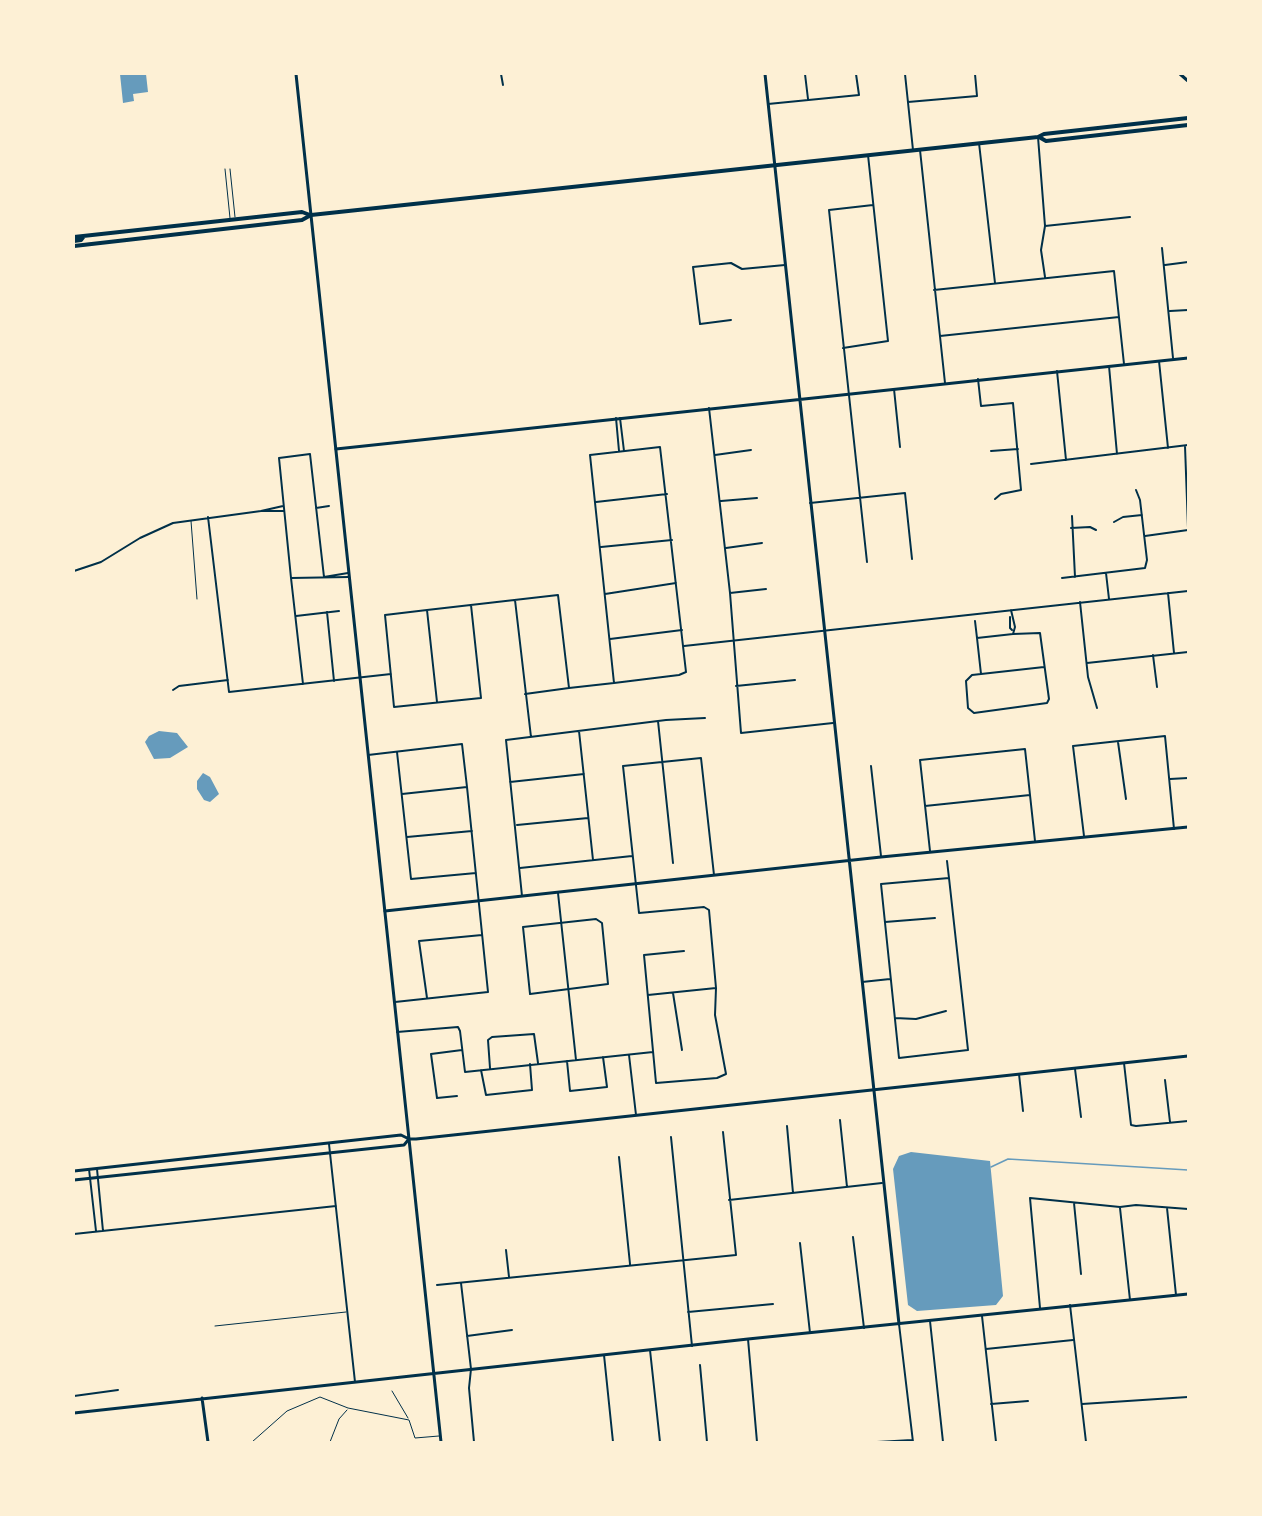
<!DOCTYPE html>
<html>
<head>
<meta charset="utf-8">
<style>
  body { margin:0 }
  #map { position:relative; width:1262px; height:1516px; overflow:hidden; background:#fdf0d5; font-family:"Zilla Slab",serif }
  canvas { display:block }
  .frame { position:absolute; inset:0; border:75px solid #fdf0d5; pointer-events:none }
</style>
</head>
<body>
<div id="map">
<canvas width="1262" height="1516"></canvas>
<div class="frame"></div>
</div>
<script>
const c = document.querySelector('canvas').getContext('2d');
c.lineJoin = 'round';
function paint(path, color) {
  c.fillStyle = color;
  c.fill(path, 'evenodd');
}
function shape(rows) {
  const path = new Path2D();
  for (const r of rows) {
    path.moveTo(r[0], r[1]);
    for (let i = 2; i < r.length; i += 2) path.lineTo(r[i], r[i + 1]);
  }
  return path;
}
function trace(path, color, width, dash) {
  c.strokeStyle = color;
  c.lineWidth = width;
  c.lineCap = dash ? 'butt' : 'round';
  c.setLineDash(dash || []);
  c.stroke(path);
}
const water = shape([
  [120,74,146,74,148,92,133,94,134,101,123,103],
  [159,731,177,733,188,747,170,758,154,759,145,742,149,736],
  [203,773,210,777,219,794,210,802,204,800,197,789,197,781],
  [911,1152,990,1161,1003,1296,996,1305,917,1311,908,1305,893,1169,899,1156]
]);
const stream = shape([
  [991,1167,1008,1159,1188,1170]
]);
const service = shape([
  [225,169,230,218],
  [230,169,235,217],
  [191,521,197,599],
  [215,1326,346,1312],
  [392,1391,408,1418],
  [252,1442,287,1411,320,1397,348,1408,409,1420,415,1438,439,1436],
  [330,1442,339,1419,347,1410]
]);
const minor = shape([
  [501,74,503,85],
  [805,74,808,99],
  [905,74,913,150],
  [908,102,977,96,975,74],
  [768,104,859,95,856,74],
  [1038,137,1045,226,1041,250,1045,277],
  [979,143,995,283],
  [920,150,945,383],
  [1045,226,1130,217],
  [1162,248,1173,358],
  [1165,265,1188,262],
  [934,290,1114,271,1124,364],
  [1170,311,1188,310],
  [731,320,700,324,693,267,731,263,742,269,785,265],
  [940,336,1119,317],
  [843,348,888,341,868,155],
  [1159,361,1168,448],
  [1109,366,1117,454],
  [1057,371,1066,460],
  [978,379,981,406,1013,403,1021,490,1001,494,995,499],
  [894,389,900,447],
  [709,408,730,593,741,733,833,723],
  [616,418,619,451],
  [620,418,624,451],
  [1185,446,1188,528],
  [991,451,1018,449],
  [715,455,751,450],
  [1031,464,1188,445],
  [721,501,757,498],
  [596,502,667,494],
  [810,503,905,493,912,559],
  [283,506,261,511,283,511],
  [316,508,329,506],
  [1072,516,1075,577],
  [208,517,229,692,391,674],
  [1114,522,1123,517,1142,515],
  [1071,528,1090,527,1096,530],
  [1145,536,1188,530],
  [601,547,672,540],
  [726,548,762,543],
  [867,562,829,210,873,205],
  [74,571,101,562,140,538,173,523,261,511],
  [1106,573,1109,599],
  [324,577,348,573],
  [291,578,279,458,310,454,324,577],
  [1062,578,1145,568,1147,560,1140,500,1136,490],
  [730,593,766,589],
  [1168,593,1174,653],
  [605,594,676,583],
  [515,600,531,737],
  [1080,602,1088,677,1097,708],
  [471,605,481,698,394,707,385,615,427,610,558,595,569,688],
  [427,610,437,702],
  [1011,610,1015,627,1013,634,977,638,981,674,972,675,966,681,968,708,974,713,1047,703,1049,699,1040,633,1013,634],
  [327,612,334,681],
  [296,616,339,611],
  [1010,617,1010,628,1012,630],
  [975,621,977,638],
  [610,639,682,630],
  [684,646,1188,591],
  [1153,655,1157,687],
  [1087,663,1188,652],
  [981,674,1044,667],
  [303,684,291,578,349,577],
  [736,686,795,680],
  [173,690,179,686,228,680],
  [525,694,569,688,614,683,679,675,686,672,660,447,590,455,614,683],
  [658,721,673,863],
  [579,731,593,860],
  [1118,742,1126,799],
  [397,752,411,879,476,873],
  [368,755,462,744,467,787,488,992,395,1002],
  [871,766,881,856],
  [1170,779,1188,778],
  [510,782,584,774],
  [402,794,467,787],
  [925,806,1030,795],
  [517,825,588,818],
  [1084,836,1073,746,1165,736,1174,829],
  [407,837,472,831],
  [930,851,920,760,1025,749,1035,841],
  [947,861,949,878,968,1050,899,1058,881,884,949,878],
  [520,868,632,856],
  [558,893,576,1060],
  [522,896,506,740,666,720,705,718],
  [596,919,602,923,608,984,530,994,523,927,596,919],
  [885,922,935,918],
  [684,951,644,955,656,1083,717,1078,726,1074,715,1015,716,988,709,910,704,907,639,913,623,766,701,758,714,875],
  [862,982,890,979],
  [673,993,682,1050],
  [648,995,716,988],
  [427,998,419,941,482,935],
  [895,1018,916,1019,946,1011],
  [397,1032,458,1027,460,1031,465,1072,653,1052],
  [629,1055,636,1115],
  [567,1061,570,1091,607,1087,603,1057],
  [1124,1063,1131,1125,1136,1126,1188,1121],
  [490,1068,488,1040,492,1037,534,1034,538,1063],
  [1075,1069,1081,1117],
  [481,1070,486,1095,532,1090,530,1064],
  [1019,1074,1023,1111],
  [1165,1080,1170,1122],
  [457,1096,437,1098,431,1054,462,1050],
  [840,1120,847,1187],
  [787,1126,793,1193],
  [671,1137,692,1346],
  [329,1144,355,1382],
  [619,1157,630,1264],
  [89,1169,96,1231],
  [97,1169,103,1231],
  [729,1200,882,1183],
  [1074,1203,1081,1274],
  [1120,1208,1130,1300],
  [1167,1208,1176,1295],
  [74,1234,336,1206],
  [853,1237,864,1328],
  [800,1243,810,1333],
  [506,1250,509,1277],
  [461,1283,471,1369,469,1388,474,1442],
  [437,1285,736,1255,723,1132],
  [1070,1305,1086,1442],
  [1040,1308,1030,1198,1120,1207,1136,1205,1188,1209],
  [688,1312,773,1304],
  [982,1316,996,1442],
  [930,1321,943,1442],
  [899,1324,913,1442],
  [467,1336,512,1330],
  [748,1339,757,1442],
  [986,1349,1073,1340],
  [650,1350,660,1442],
  [604,1355,613,1442],
  [700,1365,707,1442],
  [74,1396,118,1390],
  [991,1404,1028,1401],
  [1082,1404,1188,1397],
  [877,1442,912,1440]
]);
const tertiary = shape([
  [765,74,899,1324],
  [336,449,1188,358],
  [385,911,881,857,1188,827],
  [409,1139,441,1442],
  [202,1398,208,1442],
  [74,1413,748,1339,1188,1294]
]);
const secondary = shape([
  [296,74,409,1139],
  [1180,74,1188,81],
  [74,1171,401,1135,409,1139,416,1139,1188,1056],
  [74,1180,404,1145,409,1139]
]);
const primary = shape([
  [1039,137,1046,141,1188,125],
  [74,237,302,212,310,215],
  [74,241,81,240,84,236],
  [74,246,302,220,311,215,1038,137,1044,134,1188,118]
]);
paint(water, '#669bbc');
trace(stream, '#669bbc', 1.5);
trace(service, '#003049', 1);
trace(minor, '#003049', 2);
trace(tertiary, '#003049', 3);
trace(secondary, '#003049', 3);
trace(primary, '#003049', 4);
</script>
</body>
</html>
